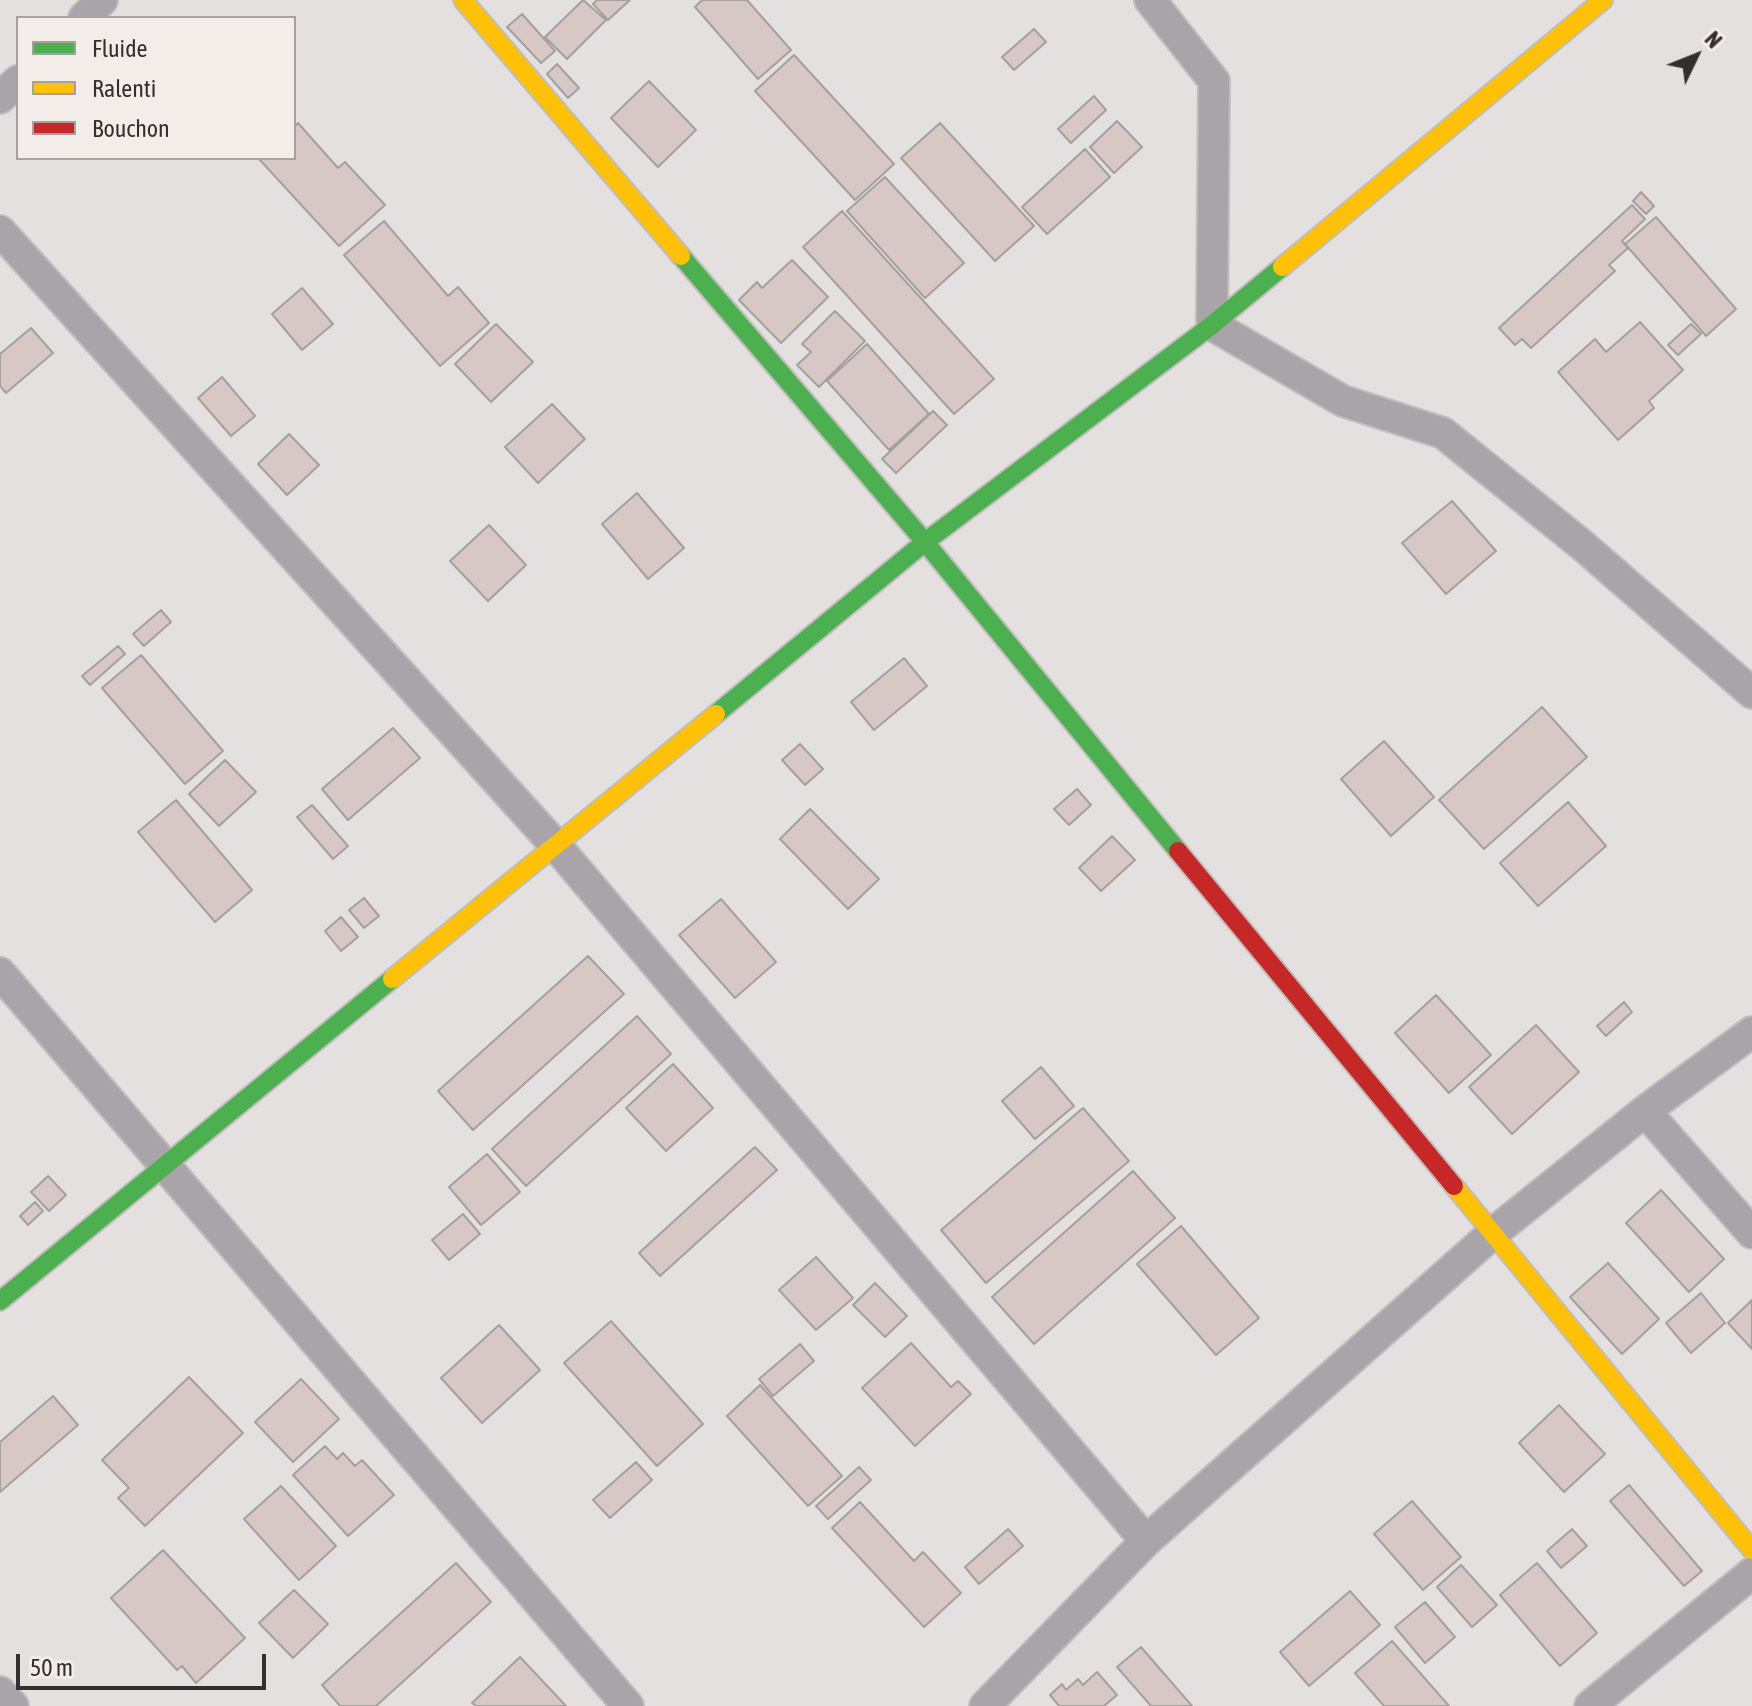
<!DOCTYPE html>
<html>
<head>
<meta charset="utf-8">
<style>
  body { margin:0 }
  #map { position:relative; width:1752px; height:1706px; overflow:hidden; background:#e4e0df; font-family:"Asap Condensed",sans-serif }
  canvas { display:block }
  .legend { position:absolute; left:16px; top:16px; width:280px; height:144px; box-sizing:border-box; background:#f4ece9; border:2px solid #a6a09e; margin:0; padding:10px 14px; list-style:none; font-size:24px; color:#322f2e }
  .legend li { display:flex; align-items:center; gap:16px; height:40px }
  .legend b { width:40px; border:2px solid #a6a09e }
  .north { position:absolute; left:1656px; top:16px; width:80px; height:80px; -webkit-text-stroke:6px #f4ece9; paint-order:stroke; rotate:47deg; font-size:22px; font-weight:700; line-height:32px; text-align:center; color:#322f2e }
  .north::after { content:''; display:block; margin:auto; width:28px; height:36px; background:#322f2e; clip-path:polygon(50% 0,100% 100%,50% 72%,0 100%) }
  .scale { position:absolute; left:16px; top:1654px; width:250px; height:36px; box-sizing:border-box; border:4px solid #322f2e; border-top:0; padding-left:10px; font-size:24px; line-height:28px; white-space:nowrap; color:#322f2e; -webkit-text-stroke:6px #f4ece9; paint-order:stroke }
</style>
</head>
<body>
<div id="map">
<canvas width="1752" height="1706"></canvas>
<ul class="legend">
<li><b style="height:10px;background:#4caf50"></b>Fluide</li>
<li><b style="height:10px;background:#ffc107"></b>Ralenti</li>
<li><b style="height:10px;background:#c62828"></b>Bouchon</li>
</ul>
<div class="north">N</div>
<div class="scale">50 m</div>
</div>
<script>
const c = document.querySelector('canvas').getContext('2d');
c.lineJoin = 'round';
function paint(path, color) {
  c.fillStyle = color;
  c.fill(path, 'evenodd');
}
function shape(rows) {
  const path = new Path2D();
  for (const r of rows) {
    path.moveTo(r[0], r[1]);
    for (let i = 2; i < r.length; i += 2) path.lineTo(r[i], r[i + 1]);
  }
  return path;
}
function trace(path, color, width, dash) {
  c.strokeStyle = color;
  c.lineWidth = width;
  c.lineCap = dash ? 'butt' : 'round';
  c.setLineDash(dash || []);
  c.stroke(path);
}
const building = shape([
  [583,0,606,20,567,59,545,37,583,0],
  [597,0,630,0,608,20,593,4,597,0],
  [702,0,747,0,791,50,758,79,695,7,702,0],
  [522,14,555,51,541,63,507,27,522,14],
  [1034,29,1046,42,1014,70,1002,57,1034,29],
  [794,55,894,164,855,200,755,91,794,55],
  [557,64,579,88,568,98,547,74,557,64],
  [649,81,696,130,658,167,611,118,649,81],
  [1094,96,1106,110,1071,143,1058,129,1094,96],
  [1117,121,1142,147,1114,173,1090,147,1117,121],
  [298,123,338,168,345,162,385,205,339,246,259,159,294,158,294,127,298,123],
  [940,123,1034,226,995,261,901,158,940,123],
  [1085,149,1110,177,1047,234,1022,207,1085,149],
  [885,177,964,263,925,298,847,211,885,177],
  [1641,192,1654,206,1646,214,1633,201,1641,192],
  [1632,205,1645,219,1622,241,1628,248,1609,265,1615,271,1531,348,1522,339,1515,345,1499,328,1632,205],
  [842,211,994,379,954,414,803,247,842,211],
  [1656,217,1736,309,1706,336,1625,244,1656,217],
  [384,221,448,296,458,287,489,323,440,366,344,255,384,221],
  [792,260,828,297,781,343,739,300,757,282,762,288,792,260],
  [302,288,333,324,302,350,272,314,302,288],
  [835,311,865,341,819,387,797,365,811,352,802,344,835,311],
  [1640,322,1683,370,1649,401,1654,408,1618,440,1558,372,1595,339,1606,352,1640,322],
  [496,324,533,362,491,402,455,364,496,324],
  [1691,324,1701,334,1678,355,1668,345,1691,324],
  [31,328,53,353,6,393,0,386,0,354,31,328],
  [867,344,929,414,889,450,827,381,867,344],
  [222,377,255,416,231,436,198,398,222,377],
  [552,404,585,439,538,483,505,447,552,404],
  [933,411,947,425,896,473,882,459,933,411],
  [289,434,319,465,287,495,258,464,289,434],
  [637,493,684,548,648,579,602,524,637,493],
  [1452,501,1496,551,1446,594,1402,543,1452,501],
  [489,525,526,565,488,601,450,561,489,525],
  [161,610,171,622,144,646,133,634,161,610],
  [118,646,125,654,90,685,82,676,118,646],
  [141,655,223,751,185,784,102,688,141,655],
  [904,658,927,686,874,730,851,702,904,658],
  [1542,707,1587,757,1484,849,1439,800,1542,707],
  [393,728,420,758,348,820,322,789,393,728],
  [1384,741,1434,797,1391,836,1341,779,1384,741],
  [800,744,823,769,805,785,782,760,800,744],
  [225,760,256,792,219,826,189,794,225,760],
  [1077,789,1091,805,1069,825,1054,809,1077,789],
  [176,800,252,890,215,922,138,832,176,800],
  [1568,802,1606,846,1538,906,1500,863,1568,802],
  [312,805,348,846,333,859,297,817,312,805],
  [810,809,879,879,848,909,780,839,810,809],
  [1112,836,1135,860,1101,891,1079,868,1112,836],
  [364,898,379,916,364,928,349,910,364,898],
  [721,899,776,962,735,998,679,935,721,899],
  [341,917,358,937,341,951,325,931,341,917],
  [588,956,624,994,473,1130,438,1091,588,956],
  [1436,995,1491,1055,1449,1093,1395,1033,1436,995],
  [1624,1002,1632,1012,1606,1036,1597,1026,1624,1002],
  [637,1016,671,1054,526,1186,492,1149,637,1016],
  [1536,1025,1579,1072,1512,1134,1469,1087,1536,1025],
  [673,1064,713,1108,666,1151,626,1108,673,1064],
  [1041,1067,1074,1106,1035,1139,1002,1101,1041,1067],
  [1083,1108,1129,1161,986,1283,941,1230,1083,1108],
  [755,1147,777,1170,660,1276,639,1253,755,1147],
  [487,1154,520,1192,481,1225,449,1187,487,1154],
  [1133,1171,1175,1218,1034,1344,992,1297,1133,1171],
  [48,1176,66,1195,49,1211,31,1192,48,1176],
  [1661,1190,1724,1259,1689,1292,1626,1223,1661,1190],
  [35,1202,43,1211,28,1225,20,1216,35,1202],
  [463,1214,480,1234,449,1260,432,1240,463,1214],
  [1181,1226,1259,1318,1216,1355,1137,1264,1181,1226],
  [816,1257,853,1298,816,1330,779,1290,816,1257],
  [1608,1263,1659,1319,1622,1354,1570,1297,1608,1263],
  [875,1283,907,1316,885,1337,853,1305,875,1283],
  [1701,1293,1725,1323,1691,1353,1666,1323,1701,1293],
  [1752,1300,1752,1349,1728,1323,1752,1300],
  [611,1321,703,1424,657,1466,564,1363,611,1321],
  [499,1325,540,1370,482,1423,441,1378,499,1325],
  [911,1343,951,1387,958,1381,971,1394,915,1446,862,1388,911,1343],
  [800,1344,814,1361,773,1396,759,1379,800,1344],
  [189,1377,243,1433,145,1526,118,1498,129,1488,102,1460,189,1377],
  [301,1379,339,1419,293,1462,255,1422,301,1379],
  [760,1385,842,1476,808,1506,727,1416,760,1385],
  [53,1396,78,1425,0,1492,0,1442,53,1396],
  [1559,1405,1605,1454,1564,1492,1519,1443,1559,1405],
  [325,1446,337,1459,343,1453,355,1466,362,1460,394,1495,348,1536,293,1475,325,1446],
  [636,1462,652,1480,610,1518,593,1500,636,1462],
  [859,1467,871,1480,828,1519,816,1506,859,1467],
  [1629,1485,1702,1571,1684,1586,1610,1501,1629,1485],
  [281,1486,336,1546,299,1580,244,1519,281,1486],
  [1412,1501,1461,1557,1423,1590,1374,1534,1412,1501],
  [860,1502,914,1561,923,1552,961,1593,924,1627,832,1528,860,1502],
  [1008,1529,1023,1546,979,1584,965,1567,1008,1529],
  [1572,1529,1587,1546,1561,1568,1547,1551,1572,1529],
  [163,1550,245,1638,196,1683,182,1666,177,1670,111,1598,163,1550],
  [456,1563,491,1602,376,1706,340,1706,322,1685,456,1563],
  [1537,1563,1597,1633,1560,1666,1500,1595,1537,1563],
  [1461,1565,1497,1605,1472,1627,1437,1587,1461,1565],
  [294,1590,328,1624,293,1658,259,1623,294,1590],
  [1350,1591,1380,1625,1309,1686,1280,1652,1350,1591],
  [1425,1602,1455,1637,1425,1663,1395,1627,1425,1602],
  [1392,1641,1449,1706,1384,1706,1355,1673,1392,1641],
  [1141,1647,1192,1706,1151,1706,1117,1667,1141,1647],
  [520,1657,566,1706,476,1706,472,1703,520,1657],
  [1097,1672,1117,1695,1104,1706,1059,1706,1050,1695,1062,1684,1066,1690,1078,1679,1083,1685,1097,1672]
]);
const street = shape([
  [1150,0,1214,81,1212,325,1343,401,1443,433,1582,545,1752,693],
  [84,18,102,0],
  [0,98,18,81],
  [0,231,557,847,1146,1541],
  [0,973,628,1706],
  [1645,1111,1752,1233],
  [0,1692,13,1706],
  [985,1706,1146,1541,1492,1234,1645,1111,1752,1032],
  [1590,1706,1752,1573]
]);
const fast = shape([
  [681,256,925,542,1178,851],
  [716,714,925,542,1212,325,1282,267],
  [0,1301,392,979]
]);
const slow = shape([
  [463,0,681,256],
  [1282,267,1603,0],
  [392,979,716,714],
  [1454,1186,1752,1550]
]);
const jam = shape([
  [1178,851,1454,1186]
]);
paint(building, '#d7c8c5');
trace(building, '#a3a0a0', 2);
trace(street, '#c0bdbc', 34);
trace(fast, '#c0bdbc', 22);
trace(slow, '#c0bdbc', 22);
trace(jam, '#c0bdbc', 22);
trace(street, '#a8a4a9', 30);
trace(fast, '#4caf50', 18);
trace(slow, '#ffc107', 18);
trace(jam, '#c62828', 18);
</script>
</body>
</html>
